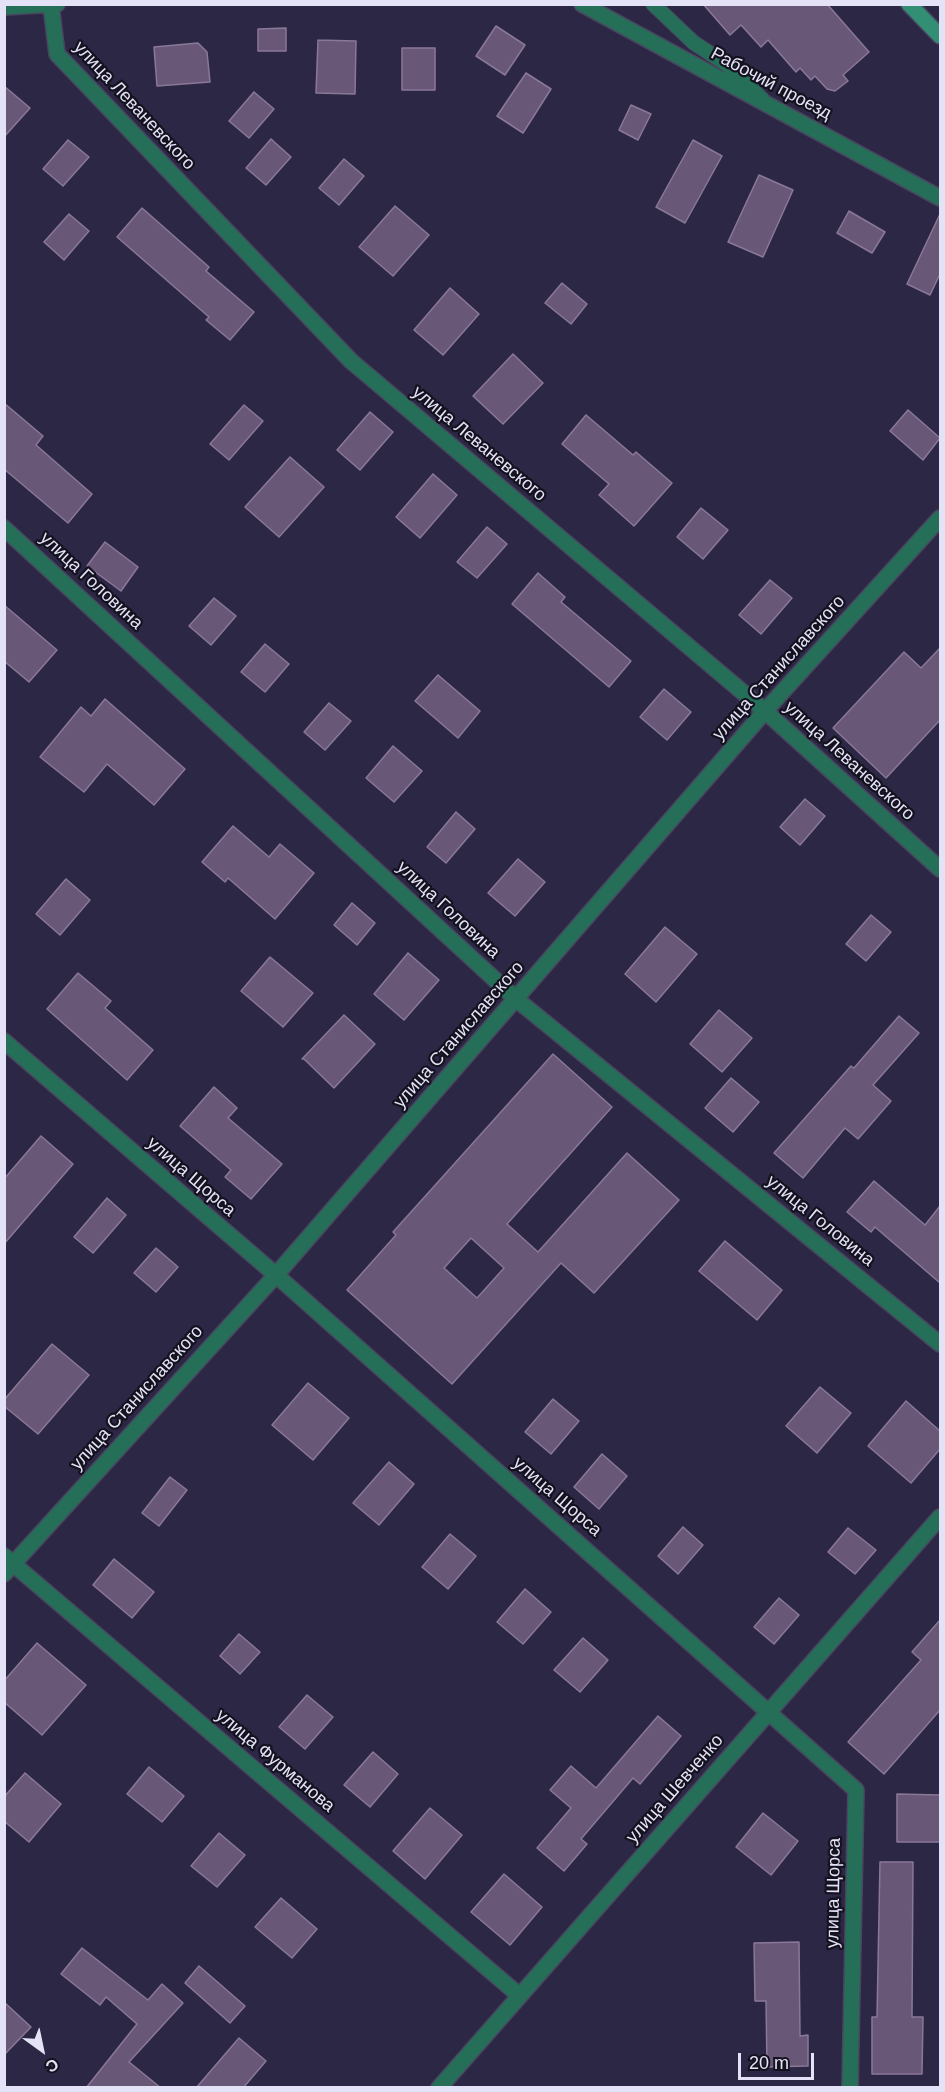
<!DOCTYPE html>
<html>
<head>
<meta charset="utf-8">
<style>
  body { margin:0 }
  #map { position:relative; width:945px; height:2092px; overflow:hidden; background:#2c2744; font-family:Helvetica,sans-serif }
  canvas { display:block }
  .frame { position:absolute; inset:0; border:6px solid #e4e2f6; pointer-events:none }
  .north { position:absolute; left:12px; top:2020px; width:60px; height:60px; -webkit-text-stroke:4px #14121f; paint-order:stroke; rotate:147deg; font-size:16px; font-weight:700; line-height:24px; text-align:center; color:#e4e2f6 }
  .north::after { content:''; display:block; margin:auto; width:21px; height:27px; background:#e4e2f6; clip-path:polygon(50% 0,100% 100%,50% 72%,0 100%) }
  .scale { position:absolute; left:738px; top:2053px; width:76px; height:27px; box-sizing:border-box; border:3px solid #e4e2f6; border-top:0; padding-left:8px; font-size:18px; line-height:21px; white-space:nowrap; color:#e4e2f6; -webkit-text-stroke:4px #14121f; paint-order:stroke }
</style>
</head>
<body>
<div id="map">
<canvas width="945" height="2092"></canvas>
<div class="frame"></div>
<div class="north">С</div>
<div class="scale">20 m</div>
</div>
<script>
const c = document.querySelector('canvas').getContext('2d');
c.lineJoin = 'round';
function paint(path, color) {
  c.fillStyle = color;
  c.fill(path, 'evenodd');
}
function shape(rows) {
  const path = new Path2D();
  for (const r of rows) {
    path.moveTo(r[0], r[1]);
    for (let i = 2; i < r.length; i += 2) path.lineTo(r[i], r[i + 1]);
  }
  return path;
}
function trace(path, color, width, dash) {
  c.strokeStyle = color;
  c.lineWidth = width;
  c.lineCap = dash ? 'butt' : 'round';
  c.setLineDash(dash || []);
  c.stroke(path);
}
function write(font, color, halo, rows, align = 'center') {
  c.font = font + ' Helvetica,sans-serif';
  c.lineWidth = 4.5;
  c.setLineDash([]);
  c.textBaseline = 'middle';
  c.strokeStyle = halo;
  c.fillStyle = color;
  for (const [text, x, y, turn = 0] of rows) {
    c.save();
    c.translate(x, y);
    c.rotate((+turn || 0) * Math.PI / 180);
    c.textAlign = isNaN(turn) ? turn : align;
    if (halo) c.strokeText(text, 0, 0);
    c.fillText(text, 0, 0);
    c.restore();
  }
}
const building = shape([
  [703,4,827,4,869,52,843,75,848,81,835,91,827,89,815,76,811,80,800,68,796,72,768,40,761,47,741,25,730,35,703,4],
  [496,26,525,45,505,75,476,56,496,26],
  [286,28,286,51,258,51,258,29,286,28],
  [318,40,356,41,355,94,316,93,318,40],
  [198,43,207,52,210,82,157,86,154,47,198,43],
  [402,48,435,48,435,90,402,90,402,48],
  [526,73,551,89,523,133,497,116,526,73],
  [4,86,30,108,4,137,4,86],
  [254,92,274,109,249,138,229,121,254,92],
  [631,105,651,114,638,140,619,130,631,105],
  [271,139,291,157,266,185,246,168,271,139],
  [68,140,89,157,63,186,43,169,68,140],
  [693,140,722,156,685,223,656,207,693,140],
  [344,159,364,176,339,205,319,188,344,159],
  [759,175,793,190,763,257,728,242,759,175],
  [395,206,429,235,393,276,359,247,395,206],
  [142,208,209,267,206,271,254,312,230,340,206,320,209,317,117,237,142,208],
  [849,211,885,232,872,253,837,233,849,211],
  [69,214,89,231,64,260,44,242,69,214],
  [940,214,940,274,930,295,907,284,940,214],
  [562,283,587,304,571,324,545,303,562,283],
  [450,288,479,314,443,355,414,330,450,288],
  [513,354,543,383,503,424,473,396,513,354],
  [4,403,43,436,36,445,92,494,68,523,4,469,4,403],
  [244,405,263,421,229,460,210,444,244,405],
  [908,410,940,438,923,460,890,431,908,410],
  [370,412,393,432,360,470,337,450,370,412],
  [586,415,633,455,636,452,672,483,634,526,599,495,609,484,562,444,586,415],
  [290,457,324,487,279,537,245,507,290,457],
  [433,474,457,495,420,538,396,517,433,474],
  [701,508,728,530,703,559,677,537,701,508],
  [487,527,507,544,477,578,457,562,487,527],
  [105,542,138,567,121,591,87,566,105,542],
  [538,573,565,597,561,602,631,661,609,687,512,604,538,573],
  [770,580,792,598,761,634,739,615,770,580],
  [214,598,236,616,211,645,189,626,214,598],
  [4,605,57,650,29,682,4,661,4,605],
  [265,644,289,664,265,692,241,672,265,644],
  [940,648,940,720,886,778,833,728,904,652,921,668,940,648],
  [438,675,480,711,458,738,415,701,438,675],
  [664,689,691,712,667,740,640,717,664,689],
  [105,699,185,769,154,805,107,764,84,792,40,757,81,707,91,716,105,699],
  [329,703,351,721,325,750,304,732,329,703],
  [393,746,422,771,394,802,366,778,393,746],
  [805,799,825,816,800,845,780,827,805,799],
  [456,812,475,829,446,863,427,847,456,812],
  [233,826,269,857,280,844,314,873,275,919,228,878,225,882,202,862,233,826],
  [518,859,545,882,515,916,488,893,518,859],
  [66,879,90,900,60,935,36,914,66,879],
  [352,903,375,923,357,945,334,925,352,903],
  [871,915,891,932,866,961,846,944,871,915],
  [665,927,697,954,656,1002,625,974,665,927],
  [408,953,439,980,404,1020,374,994,408,953],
  [270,957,313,993,283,1027,241,991,270,957],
  [78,973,111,1001,105,1008,153,1050,127,1080,47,1009,78,973],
  [719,1010,752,1038,722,1072,690,1044,719,1010],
  [344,1015,375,1044,334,1088,304,1059,302,1059,344,1015],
  [899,1016,919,1033,873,1085,891,1101,858,1139,845,1128,803,1178,774,1153,851,1066,854,1068,899,1016],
  [553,1054,612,1107,507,1224,538,1252,627,1153,679,1200,594,1293,561,1263,452,1384,347,1290,396,1235,393,1232,553,1054],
  [471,1238,504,1268,477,1298,444,1268,471,1238],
  [731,1078,759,1102,733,1132,705,1108,731,1078],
  [214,1087,237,1108,228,1118,282,1164,251,1199,225,1177,231,1170,180,1126,214,1087],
  [41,1136,73,1164,4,1244,4,1179,41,1136],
  [874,1181,925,1225,940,1206,940,1283,875,1227,871,1232,847,1212,874,1181],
  [107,1198,126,1215,93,1253,74,1237,107,1198],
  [725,1241,782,1290,757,1320,699,1271,725,1241],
  [156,1248,178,1267,156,1292,134,1273,156,1248],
  [52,1344,89,1375,38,1434,4,1406,4,1400,52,1344],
  [308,1383,349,1418,313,1460,272,1425,308,1383],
  [820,1387,851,1413,817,1453,786,1426,820,1387],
  [553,1399,579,1421,551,1454,525,1432,553,1399],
  [906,1401,940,1431,940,1449,911,1483,868,1446,906,1401],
  [602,1454,627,1476,599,1509,574,1487,602,1454],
  [389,1462,414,1484,379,1525,353,1503,389,1462],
  [170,1477,187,1490,159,1526,142,1513,170,1477],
  [683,1527,703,1545,678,1574,658,1556,683,1527],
  [848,1528,876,1550,855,1574,828,1552,848,1528],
  [450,1534,476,1556,448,1589,422,1567,450,1534],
  [114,1559,154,1592,132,1618,93,1585,114,1559],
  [525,1589,551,1612,523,1644,497,1622,525,1589],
  [779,1598,799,1615,774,1644,754,1627,779,1598],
  [940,1620,940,1710,884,1774,848,1742,921,1660,912,1652,940,1620],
  [239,1634,260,1652,240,1674,220,1656,239,1634],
  [583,1638,608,1660,580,1692,554,1670,583,1638],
  [37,1643,86,1685,42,1735,4,1702,4,1681,37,1643],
  [307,1695,333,1717,305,1749,279,1727,307,1695],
  [658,1716,681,1736,640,1784,633,1778,581,1839,587,1844,564,1871,537,1848,571,1808,550,1790,571,1766,596,1788,658,1716],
  [373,1752,398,1774,370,1807,344,1785,373,1752],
  [149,1767,184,1796,162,1822,127,1794,149,1767],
  [25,1773,61,1804,29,1842,4,1821,4,1797,25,1773],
  [897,1794,940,1795,940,1842,897,1842,897,1794],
  [430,1808,462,1835,425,1879,393,1851,430,1808],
  [763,1813,798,1841,771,1875,736,1847,763,1813],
  [219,1833,245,1855,217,1887,191,1866,219,1833],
  [880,1862,913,1862,912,2017,923,2017,922,2074,872,2074,872,2017,877,2017,880,1862],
  [504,1874,542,1907,510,1945,471,1912,504,1874],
  [281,1898,317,1929,292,1958,255,1927,281,1898],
  [799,1942,800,2036,808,2035,808,2066,767,2067,766,2001,755,2001,754,1943,799,1942],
  [82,1948,148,2000,162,1984,183,2003,129,2062,161,2088,86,2088,137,2024,106,1997,100,2005,61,1974,82,1948],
  [199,1966,245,2006,230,2023,185,1983,199,1966],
  [4,2002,31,2027,4,2055,4,2002],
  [239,2038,266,2061,243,2088,196,2088,239,2038]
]);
const service = shape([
  [653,4,694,43,725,63,762,99]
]);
const minor = shape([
  [582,4,940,198],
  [51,5,57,54,351,361,765,711,940,869],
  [4,7,57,4],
  [4,528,516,999,940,1344],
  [4,1041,276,1275,856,1790,850,2088],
  [4,1556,520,1996],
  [439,2088,940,1517]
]);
const tertiary = shape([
  [4,1574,276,1275,765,711,940,518]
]);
const secondary = shape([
  [909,4,940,36]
]);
const streetNames = [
  ["Рабочий проезд",771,84,28],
  ["улица Леваневского",134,106,47],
  ["улица Леваневского",479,444,40],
  ["улица Головина",91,581,43],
  ["улица Станиславского",779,668,-48],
  ["улица Леваневского",849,761,42],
  ["улица Головина",448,910,43],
  ["улица Станиславского",459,1035,-49],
  ["улица Щорса",191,1177,41],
  ["улица Головина",820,1221,39],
  ["улица Станиславского",137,1398,-48],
  ["улица Щорса",557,1497,41],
  ["улица Фурманова",275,1761,40],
  ["улица Шевченко",675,1789,-49],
  ["улица Щорса",834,1893,-89]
];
paint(building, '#685776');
trace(building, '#8a7899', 1.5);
trace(service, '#494560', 16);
trace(minor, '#494560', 18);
trace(tertiary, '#494560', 18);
trace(secondary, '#494560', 18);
trace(service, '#256f59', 14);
trace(minor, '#256f59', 15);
trace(tertiary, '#256f59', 15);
trace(secondary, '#328f74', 15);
write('18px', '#e4e2f6', '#14121f', streetNames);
</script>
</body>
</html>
